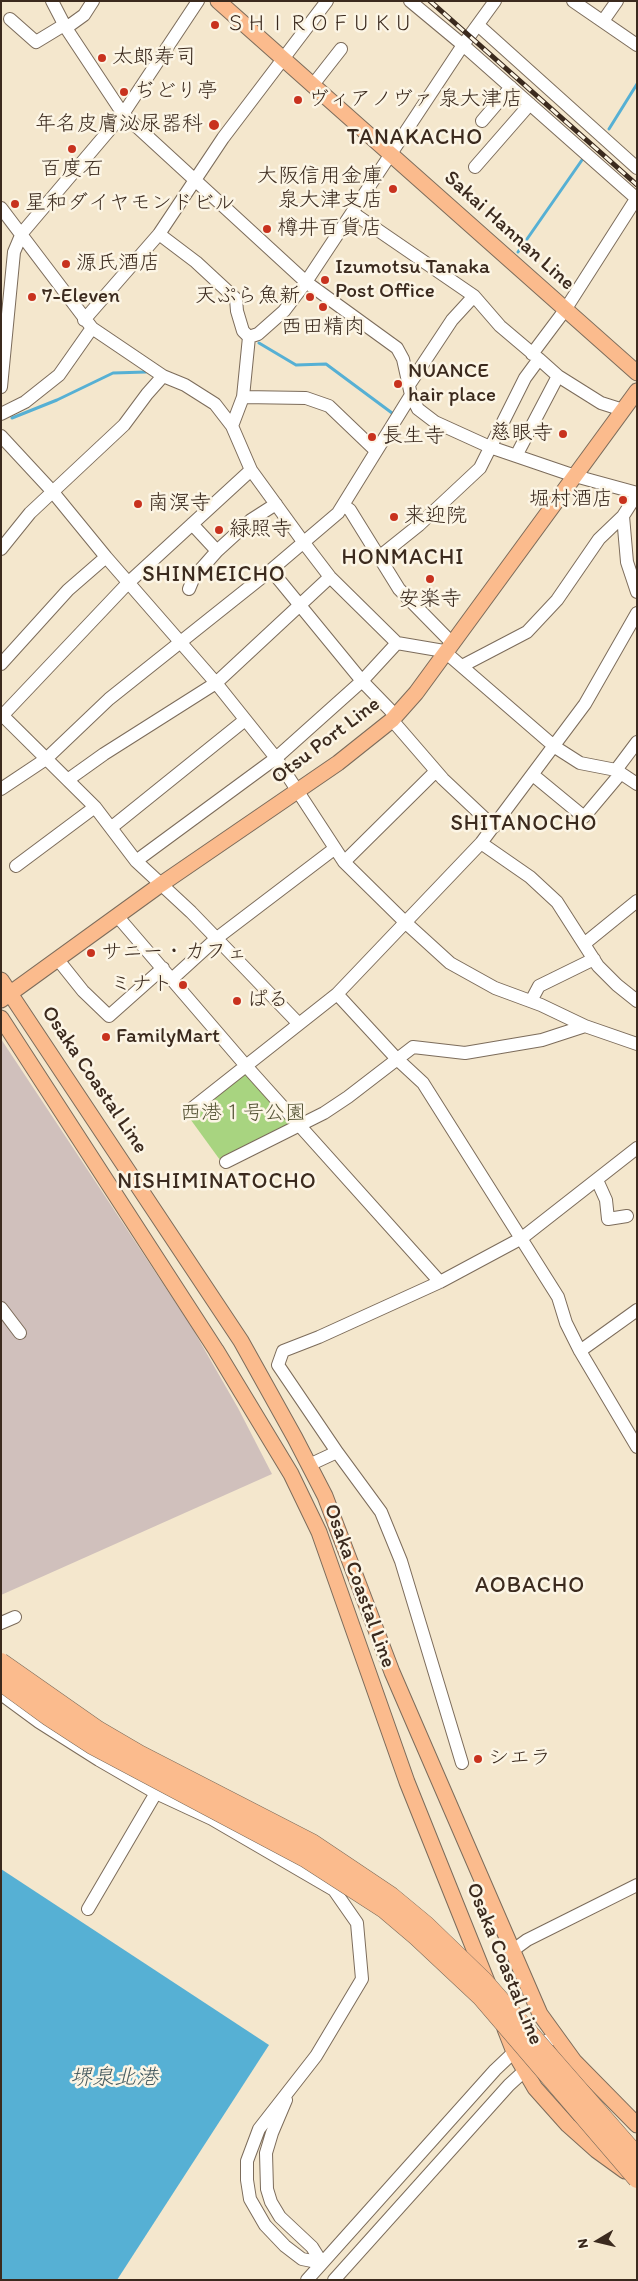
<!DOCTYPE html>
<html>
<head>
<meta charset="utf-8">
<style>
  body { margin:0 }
  #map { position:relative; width:638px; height:2281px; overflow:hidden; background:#f4e7cd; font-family:Itim,sans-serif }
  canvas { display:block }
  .frame { position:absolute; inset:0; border:2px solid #3b2a1e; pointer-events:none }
  .north { position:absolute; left:573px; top:2216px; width:50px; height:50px; -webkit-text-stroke:4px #fcf5e5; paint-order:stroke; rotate:261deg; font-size:14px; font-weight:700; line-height:20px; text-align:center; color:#3b2a1e }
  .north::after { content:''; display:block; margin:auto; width:18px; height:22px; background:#3b2a1e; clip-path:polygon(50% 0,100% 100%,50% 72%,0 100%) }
</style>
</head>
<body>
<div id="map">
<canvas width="638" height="2281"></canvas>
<div class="frame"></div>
<div class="north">N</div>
</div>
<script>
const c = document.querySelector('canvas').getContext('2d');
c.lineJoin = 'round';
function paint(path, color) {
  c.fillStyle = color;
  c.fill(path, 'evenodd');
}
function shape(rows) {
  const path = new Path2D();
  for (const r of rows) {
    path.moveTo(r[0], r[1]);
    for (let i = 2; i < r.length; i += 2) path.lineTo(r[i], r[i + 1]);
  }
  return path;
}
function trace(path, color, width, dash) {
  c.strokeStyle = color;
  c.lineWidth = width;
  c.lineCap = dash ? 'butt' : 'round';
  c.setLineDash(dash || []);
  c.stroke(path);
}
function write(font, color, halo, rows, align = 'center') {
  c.font = font + ' Itim,"Klee One",sans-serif';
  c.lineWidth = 5;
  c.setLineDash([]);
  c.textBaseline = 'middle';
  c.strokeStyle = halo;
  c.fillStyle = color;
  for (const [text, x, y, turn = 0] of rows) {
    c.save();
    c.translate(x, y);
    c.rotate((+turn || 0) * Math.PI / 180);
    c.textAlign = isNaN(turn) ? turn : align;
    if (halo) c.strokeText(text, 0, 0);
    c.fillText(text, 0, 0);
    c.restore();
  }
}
const industrial = shape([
  [1,1039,191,1326,238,1408,272,1474,1,1595]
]);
const green = shape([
  [247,1071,294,1123,220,1160,188,1116]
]);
const water = shape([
  [1,1869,269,2045,117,2280,1,2280]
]);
const stream = shape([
  [609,129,637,84],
  [518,252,582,160],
  [259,343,296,365,326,364,392,413],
  [12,418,57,400,113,373,146,372]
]);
const minor = shape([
  [52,1,66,28,123,114,306,282,397,348,403,359,411,395,418,409,435,422,490,447,575,476,637,493],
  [410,1,463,45,637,199],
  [573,1,637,45],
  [10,19,36,42,64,25],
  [603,21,617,1],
  [478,25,637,168],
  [66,28,84,15,93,1],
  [312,86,341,49],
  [482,121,511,87],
  [475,167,530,104],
  [1,208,92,328,163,376,185,385,215,404,232,426,251,470,304,543,330,577,397,643,444,651,555,747,580,763,616,770,637,784],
  [353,213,474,296,500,326,539,359],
  [159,234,196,262,236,299,237,311,243,331,249,337],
  [84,320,159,234,223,138,327,1],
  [249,337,258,334,284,311,306,282,463,45,495,1],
  [532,354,565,310,636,199],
  [558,376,601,403,623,410],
  [409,385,452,320,474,296],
  [1,387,14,252,22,233,123,114,198,1],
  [243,397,306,398,329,406,376,451],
  [1,414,25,402,59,375,92,328],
  [232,426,243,397,249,337],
  [1,436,52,491,106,557,216,683,276,758,344,862,406,923,450,963,495,988,541,1005,585,1026,637,1044],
  [343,505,350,510,399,589,451,642],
  [623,516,627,562,637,592],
  [192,524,217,551],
  [1,549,30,513,124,425,147,394,163,376],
  [379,557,419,525,480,468,525,378,539,359,558,376,516,456],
  [271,570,362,681,396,716],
  [189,589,194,577,217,551,251,520,276,504],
  [1,664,68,590,106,557],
  [462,666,527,632,557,600,599,539,623,516,637,494],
  [1,714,95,807,136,861,191,912,299,1024],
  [1,717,128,583,251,470],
  [392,720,443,779,494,827],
  [616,770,637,742],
  [533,775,584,817,621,773],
  [69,779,104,754,216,683,330,577],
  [1,789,46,759,109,699,271,570,338,513,411,395],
  [112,827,245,720],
  [481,843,530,877,557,902,598,966,617,985,637,1001],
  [136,861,276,758,362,681,397,643],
  [344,862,436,771],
  [16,866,95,807],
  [118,917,247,1067,440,1282],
  [584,944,637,901],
  [59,961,83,991,109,1016,163,968],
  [172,979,217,938,334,849],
  [337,994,396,1058,423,1083,558,1297,566,1323,580,1351,637,1447],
  [531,1001,539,986,594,959],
  [190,1110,337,994,481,843,585,704,637,613],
  [226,1162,324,1113,348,1097,413,1047,465,1053,542,1040,585,1026],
  [597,1180,606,1200,608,1219,627,1216],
  [1,1308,20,1333],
  [580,1351,637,1310],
  [337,1452,381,1512,401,1561,462,1763],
  [309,1465,337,1452,278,1365,283,1351,319,1337,440,1282,522,1238,637,1148],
  [1,1623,15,1617],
  [1,1694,39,1722,99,1760,156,1793,212,1819,334,1890,357,1923,362,1979,316,2056,259,2129,247,2161,247,2180,250,2199,265,2225,285,2246,302,2259,322,2263],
  [88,1909,160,1786],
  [512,1951,527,1940,637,1885],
  [286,2100,272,2133,266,2153,267,2189,271,2202,280,2217,312,2247,322,2263],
  [307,2280,495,2070,514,2052,555,2038],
  [334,2280,509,2085,532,2064]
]);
const major = shape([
  [218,1,637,373],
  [1,980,241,1341,295,1438,325,1496,392,1672,540,2014,574,2061,637,2125],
  [1,1000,160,885,338,763,392,720,416,693,637,391],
  [1,1018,216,1350,291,1474,319,1532,407,1782,488,1984],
  [505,2029,514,2052,535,2088,568,2125,596,2150,625,2171]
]);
const rail = shape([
  [430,1,637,185]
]);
const highwayBridge = shape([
  [1,1662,98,1730,139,1754,312,1843,391,1896,426,1925,483,1980,637,2156],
  [1,1682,49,1717,92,1745,305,1858,384,1909,417,1937,481,1997,637,2179]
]);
const markers = [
  [215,25,5,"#c8321e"],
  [102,58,5,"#c8321e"],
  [124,92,5,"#c8321e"],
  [298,100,5,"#c8321e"],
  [214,125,6,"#c8321e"],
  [72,149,5,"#c8321e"],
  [393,189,5,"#c8321e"],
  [15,204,5,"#c8321e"],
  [267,229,5,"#c8321e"],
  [66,264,5,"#c8321e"],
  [325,280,5,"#c8321e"],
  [32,297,5,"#c8321e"],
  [310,297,5,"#c8321e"],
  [323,307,5,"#c8321e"],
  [398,384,5,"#c8321e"],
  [563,434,5,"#c8321e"],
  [372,437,5,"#c8321e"],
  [623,500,5,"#c8321e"],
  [138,504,5,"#c8321e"],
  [394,517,5,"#c8321e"],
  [219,530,5,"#c8321e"],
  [430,579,5,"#c8321e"],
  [91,953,5,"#c8321e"],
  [183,985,5,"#c8321e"],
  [237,1001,5,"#c8321e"],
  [106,1037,5,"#c8321e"],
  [478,1759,5,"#c8321e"]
];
const poiNames = [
  ["ＳＨＩＲＯＦＵＫＵ",225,25],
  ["太郎寿司",112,58],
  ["ぢどり亭",134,92],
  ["ヴィアノヴァ 泉大津店",308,100],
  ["年名皮膚泌尿器科",203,125,"right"],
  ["百度石",72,170,"center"],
  ["大阪信用金庫",383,177,"right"],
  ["泉大津支店",383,201,"right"],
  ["星和ダイヤモンドビル",25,204],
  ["樽井百貨店",277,229],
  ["源氏酒店",76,264],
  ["Izumotsu Tanaka",335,268],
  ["Post Office",335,292],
  ["7-Eleven",42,297],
  ["天ぷら魚新",300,297,"right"],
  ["西田精肉",323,328,"center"],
  ["NUANCE",408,372],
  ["hair place",408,396],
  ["慈眼寺",553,434,"right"],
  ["長生寺",382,437],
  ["堀村酒店",613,500,"right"],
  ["南溟寺",148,504],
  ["来迎院",404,517],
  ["緑照寺",229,530],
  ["安楽寺",430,600,"center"],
  ["サニー・カフェ",101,953],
  ["ミナト",173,985,"right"],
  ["ぱる",247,1001],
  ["FamilyMart",116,1037],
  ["シエラ",488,1759]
];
const streetNames = [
  ["Sakai Hannan Line",509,231,42],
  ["Otsu Port Line",326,741,-37],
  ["Osaka Coastal Line",94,1080,56],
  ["Osaka Coastal Line",359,1586,70],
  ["Osaka Coastal Line",504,1964,68]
];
const parkNames = [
  ["西港１号公園",243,1114]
];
const neighbourhoodNames = [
  ["TANAKACHO",415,138],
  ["HONMACHI",403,558],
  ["SHINMEICHO",214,575],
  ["SHITANOCHO",524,824],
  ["NISHIMINATOCHO",217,1182],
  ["AOBACHO",530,1586]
];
const waterNames = [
  ["堺泉北港",114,2078]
];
paint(industrial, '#d0c0bc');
paint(green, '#a8d480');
paint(water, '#56b0d4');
trace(stream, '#56b0d4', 3);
trace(minor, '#7c6c5b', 14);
trace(major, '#7c6c5b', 17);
trace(minor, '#fff', 12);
trace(major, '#fbbb8d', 15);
trace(rail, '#3b2a1e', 5);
trace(rail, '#fcf5e5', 3, [9]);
trace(highwayBridge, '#7c6c5b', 19, []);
trace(highwayBridge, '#fbbb8d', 18);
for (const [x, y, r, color] of markers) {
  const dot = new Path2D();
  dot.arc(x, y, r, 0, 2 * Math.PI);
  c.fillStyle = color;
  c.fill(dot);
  trace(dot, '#fcf5e5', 2);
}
write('21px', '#3b2a1e', '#fcf5e5', poiNames, 'left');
write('21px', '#3b2a1e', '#fcf5e5', streetNames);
write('21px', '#565436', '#fcf5e5', parkNames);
c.letterSpacing = '1px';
write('22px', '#3b2a1e', '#fcf5e5', neighbourhoodNames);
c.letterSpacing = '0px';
write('italic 22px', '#44595e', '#fcf5e5', waterNames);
</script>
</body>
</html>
